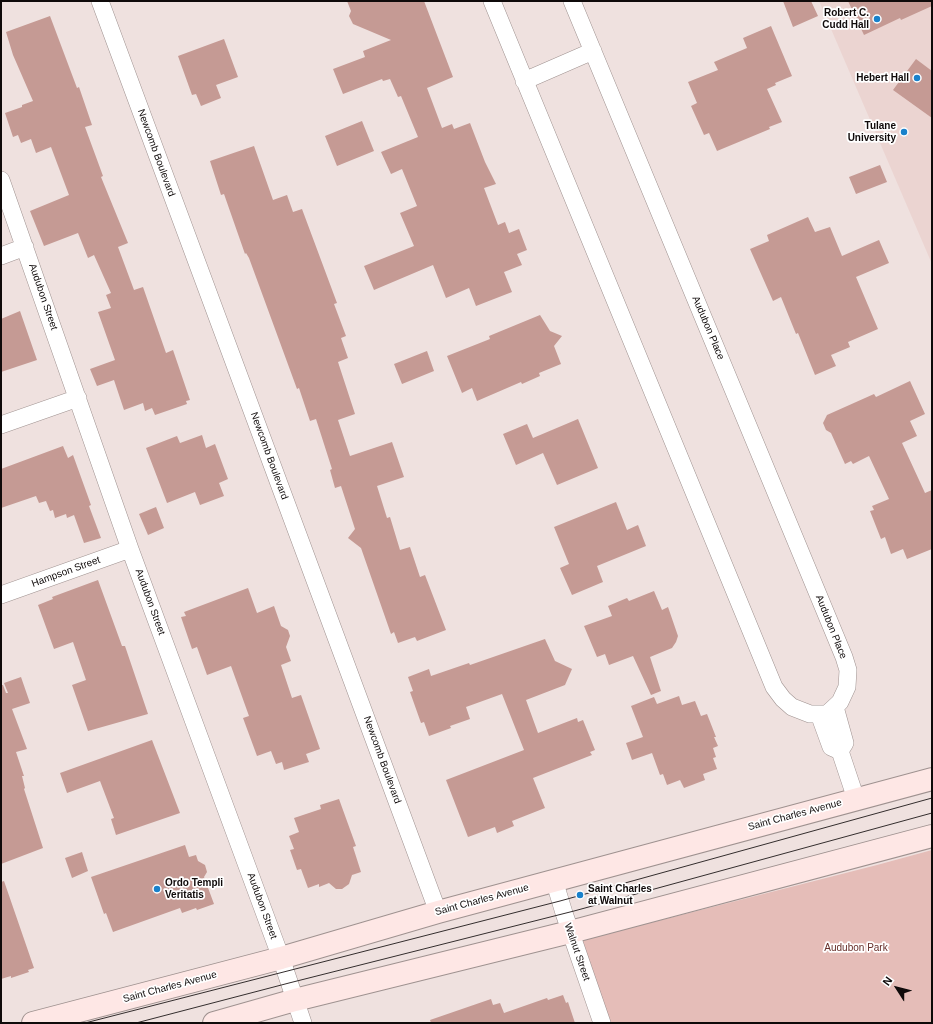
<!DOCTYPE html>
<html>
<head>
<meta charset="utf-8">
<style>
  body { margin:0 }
  #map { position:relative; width:933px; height:1024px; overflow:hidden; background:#efe1df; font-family:Arial,sans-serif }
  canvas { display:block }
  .frame { position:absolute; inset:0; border:2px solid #0f0a0a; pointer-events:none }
  .north { position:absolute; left:877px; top:968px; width:40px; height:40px; -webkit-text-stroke:3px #fff; paint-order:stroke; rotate:306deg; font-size:11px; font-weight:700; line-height:16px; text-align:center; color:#0f0a0a }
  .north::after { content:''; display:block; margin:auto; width:14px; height:18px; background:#0f0a0a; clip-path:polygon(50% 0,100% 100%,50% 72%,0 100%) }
</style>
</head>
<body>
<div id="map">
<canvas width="933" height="1024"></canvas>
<div class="frame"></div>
<div class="north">N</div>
</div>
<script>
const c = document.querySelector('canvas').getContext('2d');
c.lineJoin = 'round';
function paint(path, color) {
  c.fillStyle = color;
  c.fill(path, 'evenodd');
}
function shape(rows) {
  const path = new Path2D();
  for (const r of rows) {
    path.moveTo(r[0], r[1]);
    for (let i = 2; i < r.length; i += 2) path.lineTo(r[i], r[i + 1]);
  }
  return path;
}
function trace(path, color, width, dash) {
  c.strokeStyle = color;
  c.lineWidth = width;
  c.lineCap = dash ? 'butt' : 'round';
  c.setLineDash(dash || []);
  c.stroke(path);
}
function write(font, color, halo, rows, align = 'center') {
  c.font = font + ' Arial,sans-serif';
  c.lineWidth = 3.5;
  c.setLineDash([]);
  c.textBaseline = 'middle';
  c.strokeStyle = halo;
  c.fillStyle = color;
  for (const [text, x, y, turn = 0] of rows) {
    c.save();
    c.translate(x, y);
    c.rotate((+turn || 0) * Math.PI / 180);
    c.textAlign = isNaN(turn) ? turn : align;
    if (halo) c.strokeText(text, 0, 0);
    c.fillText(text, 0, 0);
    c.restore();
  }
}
const built = shape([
  [819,1,932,1,932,264]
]);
const green = shape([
  [932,850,932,1023,607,1023,579,941,877,865]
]);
const building = shape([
  [347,1,424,1,453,77,427,88,442,128,452,124,454,129,470,123,485,162,496,184,484,188,498,225,505,222,509,233,519,229,527,250,517,254,522,265,504,272,512,292,476,306,469,288,446,298,433,265,374,290,364,266,414,246,400,213,417,206,402,169,391,174,381,152,418,137,401,96,398,97,390,79,383,81,382,79,343,94,333,69,365,57,363,51,391,40,353,24,349,16,351,11],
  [783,1,811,1,818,16,793,27],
  [848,1,932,1,932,6,901,20,900,18,864,35],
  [50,16,77,88,79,87,92,125,85,127,103,176,101,177,128,243,118,247,134,290,143,287,166,353,173,350,190,400,186,401,187,404,155,415,152,408,145,411,143,403,124,410,114,380,97,386,90,369,115,360,98,312,111,308,106,295,111,293,94,255,88,258,78,233,44,246,30,211,69,195,51,147,36,153,31,139,21,143,18,135,13,137,5,113,22,107,22,105,33,101,13,55,6,32],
  [771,26,792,76,775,83,776,85,767,89,782,122,769,127,770,129,717,151,709,133,704,135,691,106,697,103,688,82,718,70,714,62,747,48,743,38],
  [224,39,238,77,216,85,221,98,201,106,196,94,192,95,178,56],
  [916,59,932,71,932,118,893,90],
  [362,121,374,151,337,166,325,136],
  [254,146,273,200,287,195,293,212,302,209,337,303,334,304,346,336,341,338,348,358,338,362,355,414,338,420,350,456,392,442,404,477,377,486,387,518,390,517,400,550,410,547,420,577,425,575,446,630,417,641,415,637,398,643,394,632,391,634,361,548,348,538,355,529,341,486,335,488,330,470,332,469,316,419,310,421,299,388,297,389,249,258,246,253,245,254,224,194,221,195,210,161],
  [880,165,887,182,856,194,849,177],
  [808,217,815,232,830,227,842,256,879,240,889,263,856,277,878,329,848,342,850,347,831,355,836,366,815,375,798,333,796,334,781,297,773,301,750,249,769,241,767,235],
  [20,311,37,360,1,372,1,319],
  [540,315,550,331,562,336,554,346,561,364,539,373,540,376,522,384,521,382,477,401,472,388,462,393,447,356,490,339,489,336],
  [427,351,434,371,402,384,394,364],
  [910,381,925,414,910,421,917,436,902,443,925,493,932,490,932,549,907,559,903,549,891,554,885,537,881,539,870,511,874,510,872,506,889,499,869,456,853,464,851,461,845,464,831,433,826,430,823,423,827,415,874,394,876,397],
  [578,419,598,468,557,485,543,453,516,465,503,434,527,424,533,438],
  [202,435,206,448,215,444,228,479,219,483,224,496,200,505,195,492,167,503,146,448,177,436,180,443],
  [63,446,68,458,73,455,91,505,89,506,101,538,84,543,74,515,67,518,66,514,55,518,53,510,50,511,46,501,39,503,36,496,1,508,1,469],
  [616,502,627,530,638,525,646,546,597,566,603,582,572,595,560,568,569,564,554,527],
  [156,507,164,528,148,535,139,514],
  [98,580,122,646,125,646,148,714,88,731,72,685,86,680,73,642,54,649,38,605,53,599,52,597],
  [248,588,257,613,274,606,281,626,288,630,290,636,286,647,291,661,281,665,292,698,301,695,320,749,306,754,309,762,284,770,282,762,276,764,271,751,257,756,243,718,249,716,231,666,207,675,197,647,192,649,181,617,186,616,184,612],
  [654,591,662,610,668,607,678,636,676,642,672,648,650,657,661,691,651,695,633,656,609,665,605,654,597,657,584,626,612,616,608,606,627,598,629,601],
  [545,639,555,661,572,669,565,685,526,700,538,733,577,718,578,722,583,720,595,750,590,752,592,755,533,778,545,808,512,821,514,826,497,833,495,827,468,837,446,780,524,750,502,694,466,707,470,719,450,726,451,728,429,736,424,722,421,723,410,692,413,691,408,677,429,669,431,676,469,663,470,665],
  [21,677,30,703,12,709,27,749,16,752,24,776,22,776,25,788,24,789,43,848,1,864,1,685,3,685,6,693,8,693,4,683],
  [679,696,682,705,695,701,701,716,707,714,716,737,714,737,718,746,713,748,716,757,713,758,717,769,703,774,705,780,684,788,680,780,667,785,663,774,660,775,652,753,632,760,626,743,643,737,631,706,654,697,657,704],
  [152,740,180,813,116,835,111,819,114,818,100,781,67,793,60,773],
  [339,799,356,846,353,847,361,872,352,875,349,884,342,889,336,889,329,883,319,887,319,884,308,888,301,869,297,870,290,850,294,849,289,836,299,832,294,818,321,809,320,805],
  [185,845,189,857,196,855,198,861,205,865,207,872,204,877,214,904,197,910,196,908,182,913,180,908,113,932,106,913,104,914,91,877],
  [82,852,88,871,72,878,65,858],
  [4,881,34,968,28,970,29,972,11,978,11,976,1,979,1,882],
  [563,995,566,1003,568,1002,575,1023,431,1023,430,1020,491,999,493,1005,500,1003,504,1013,547,998,548,1000]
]);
const minor = shape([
  [100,1,438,912],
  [492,1,774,687,783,699,792,707,810,714,827,714,840,702,847,687,848,670,844,657,572,1],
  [524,81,593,51],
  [1,180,130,549,281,958,303,1023],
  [1,256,25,247],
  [1,425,78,398],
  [1,595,130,549],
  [835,707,845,743,840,751],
  [819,714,831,747,840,751],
  [840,751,856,799],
  [554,880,564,913,602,1023]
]);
const secondary = shape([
  [33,1023,281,958,438,912,932,779],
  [214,1023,295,1000,582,929,932,836]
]);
const tram = shape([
  [85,1023,560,901,932,798],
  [136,1023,289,983,574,911,932,813]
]);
const markers = [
  [877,19,4,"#1981cb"],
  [917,78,4,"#1981cb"],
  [904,132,4,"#1981cb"],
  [157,889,4,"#1981cb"],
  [580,895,4,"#1981cb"]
];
const poiNames = [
  ["Robert C.",869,13],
  ["Cudd Hall",869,25],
  ["Hebert Hall",909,78],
  ["Tulane",896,126],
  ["University",896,138],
  ["Ordo Templi",165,883,"left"],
  ["Veritatis",165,895,"left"],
  ["Saint Charles",588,889,"left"],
  ["at Walnut",588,901,"left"]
];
const streetNames = [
  ["Newcomb Boulevard",156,153,70],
  ["Audubon Street",43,297,71],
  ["Audubon Place",708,328,67],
  ["Newcomb Boulevard",269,456,70],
  ["Hampson Street",66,572,-20],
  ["Audubon Street",150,602,70],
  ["Audubon Place",831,627,68],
  ["Newcomb Boulevard",382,760,70],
  ["Saint Charles Avenue",795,815,-15],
  ["Saint Charles Avenue",482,900,-15],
  ["Audubon Street",262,906,70],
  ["Walnut Street",577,952,71],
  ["Saint Charles Avenue",170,987,-15]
];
const parkNames = [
  ["Audubon Park",856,948]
];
paint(built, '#ebd4d1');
paint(green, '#e5bdb8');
paint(building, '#c59a94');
trace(minor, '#9f9290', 18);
trace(secondary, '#9f9290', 24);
trace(minor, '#fff', 17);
trace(secondary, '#fee7e5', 22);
trace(tram, '#332d2d', 1);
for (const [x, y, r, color] of markers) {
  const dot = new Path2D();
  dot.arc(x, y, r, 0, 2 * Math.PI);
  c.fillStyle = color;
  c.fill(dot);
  trace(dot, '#fff', 1.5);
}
write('bold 10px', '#0f0a0a', '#fff', poiNames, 'right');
write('10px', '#0f0a0a', '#fff', streetNames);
write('10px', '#652d28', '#fff', parkNames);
</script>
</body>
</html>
